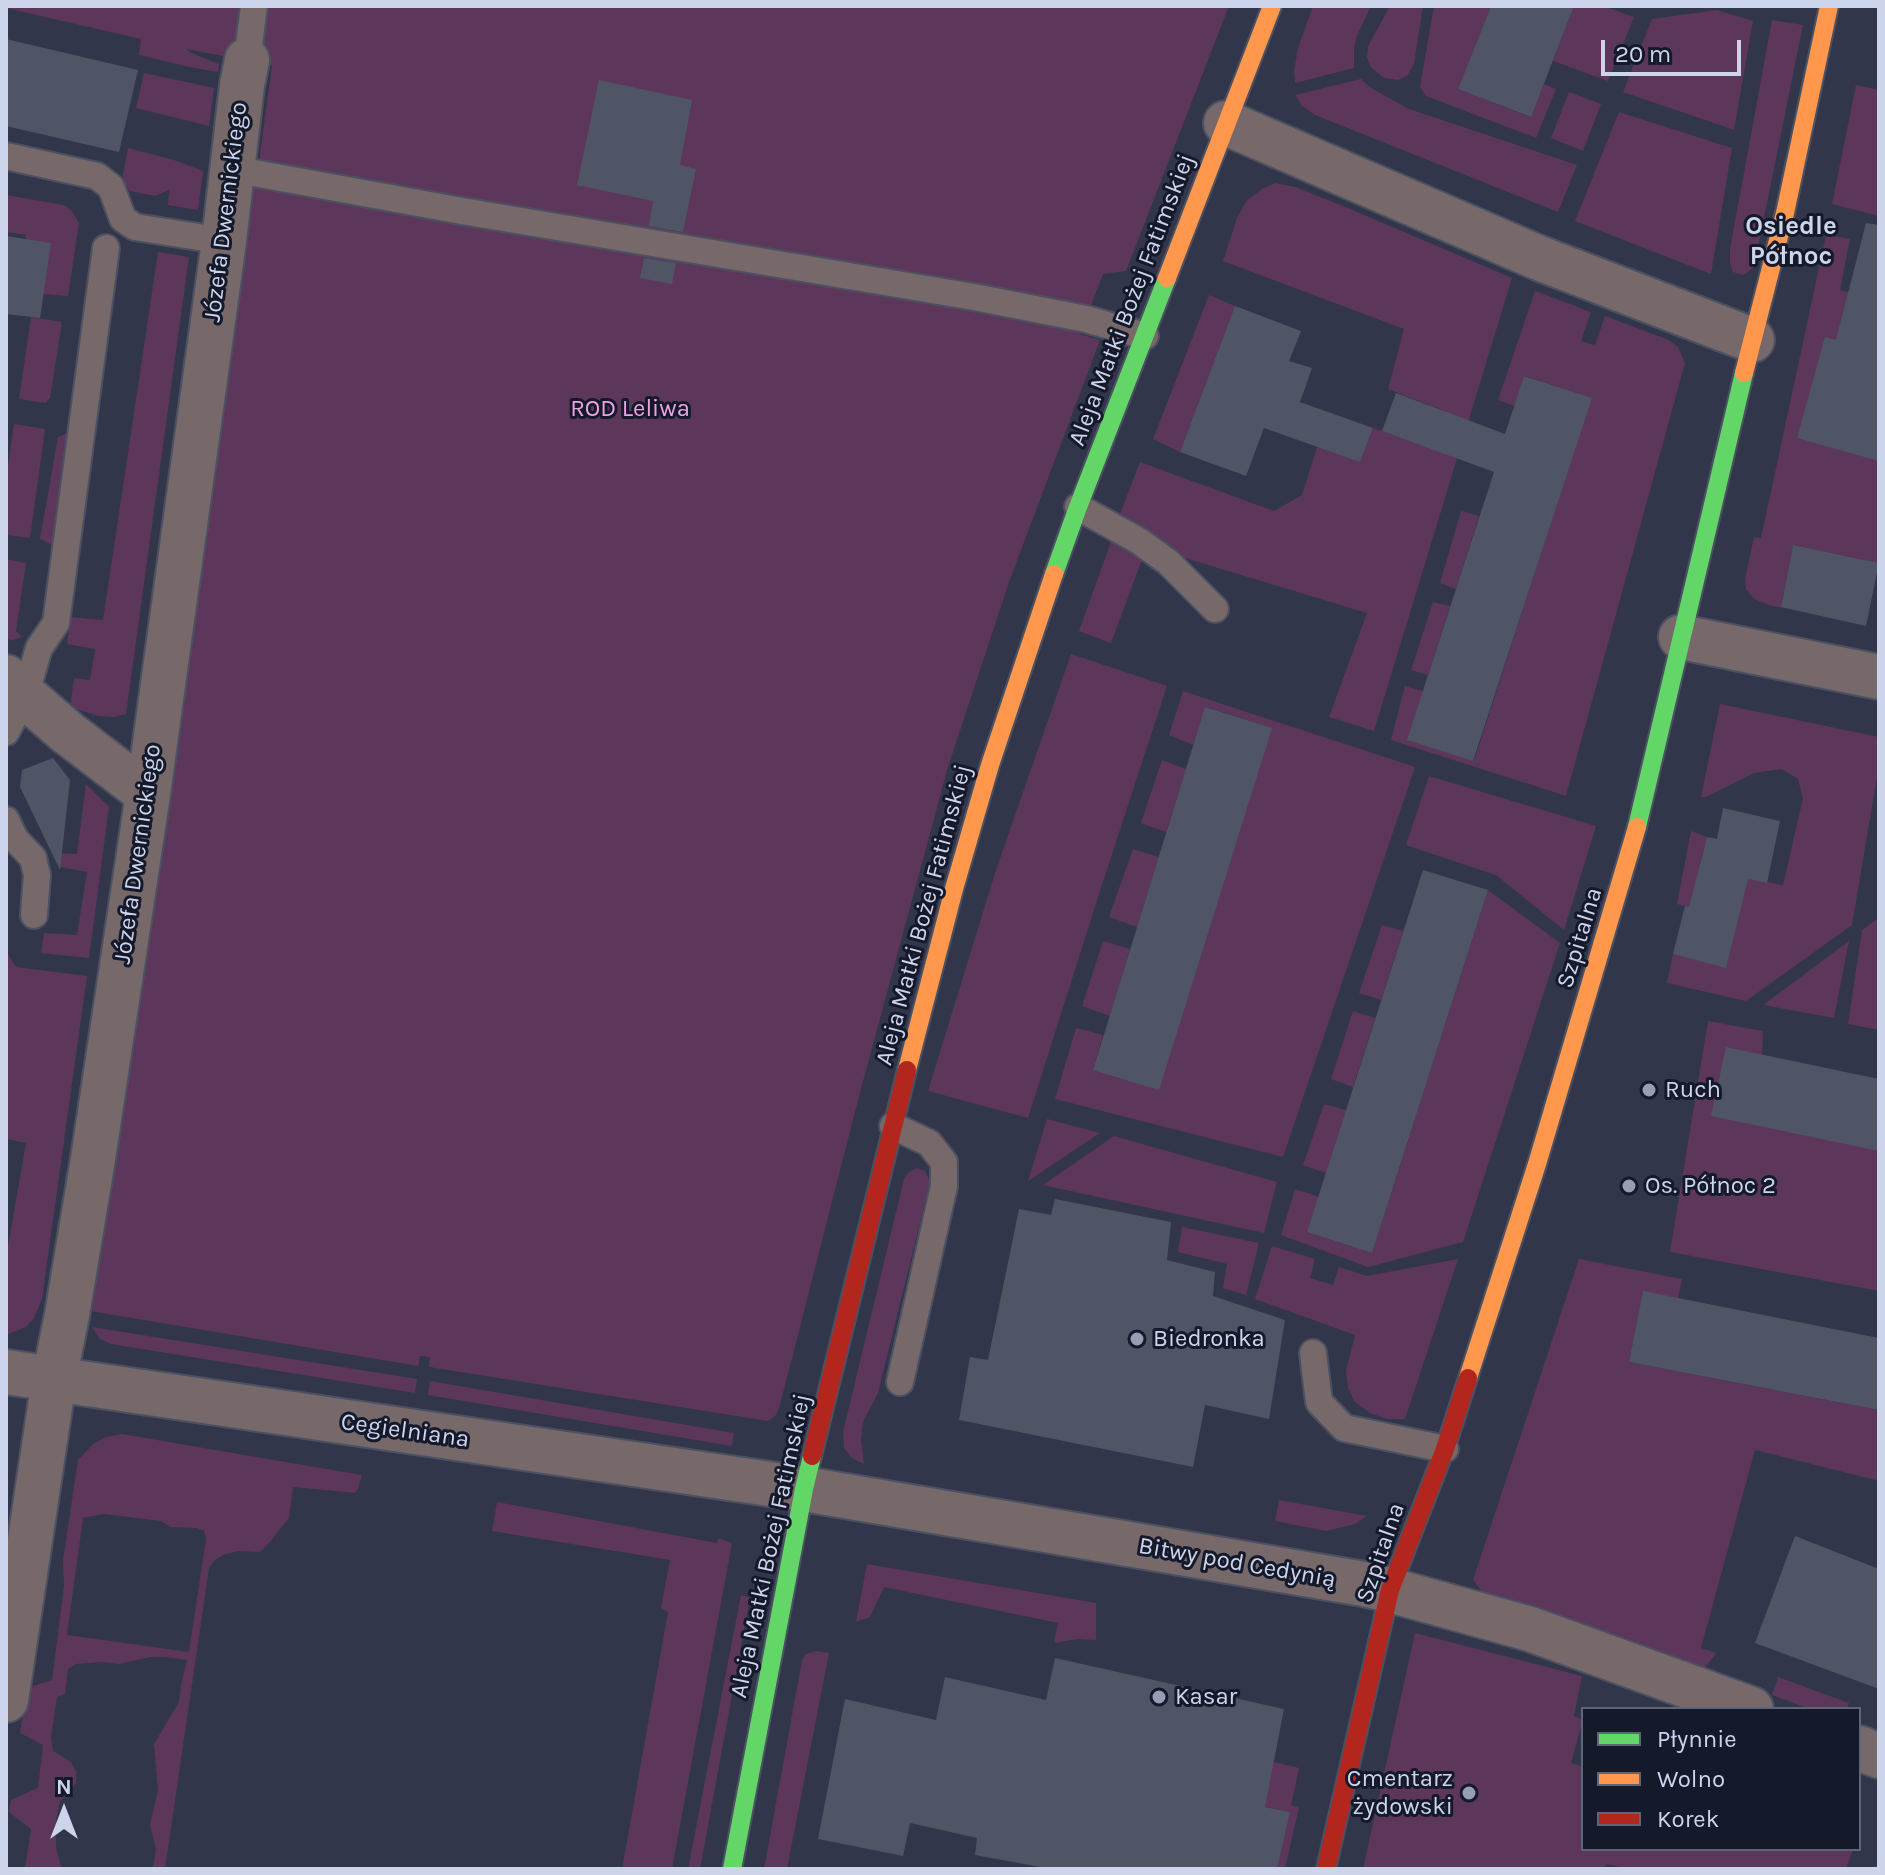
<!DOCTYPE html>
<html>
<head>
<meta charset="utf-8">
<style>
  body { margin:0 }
  #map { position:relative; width:1885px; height:1875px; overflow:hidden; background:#31364b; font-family:Karla,sans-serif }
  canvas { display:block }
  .frame { position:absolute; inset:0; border:8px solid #cdd5ed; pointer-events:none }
  .legend { position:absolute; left:1581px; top:1707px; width:280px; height:144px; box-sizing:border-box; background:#151a2b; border:2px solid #5f6579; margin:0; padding:10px 14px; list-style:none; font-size:24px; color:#cdd5ed }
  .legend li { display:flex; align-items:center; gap:16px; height:40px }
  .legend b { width:40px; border:2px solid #5f6579 }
  .north { position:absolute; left:24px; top:1771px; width:80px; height:80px; -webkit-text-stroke:6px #151a2b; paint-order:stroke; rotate:0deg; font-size:22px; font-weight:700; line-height:32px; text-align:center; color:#cdd5ed }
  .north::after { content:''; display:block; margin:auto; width:28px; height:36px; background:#cdd5ed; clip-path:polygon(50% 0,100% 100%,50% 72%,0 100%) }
  .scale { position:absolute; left:1601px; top:40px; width:140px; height:36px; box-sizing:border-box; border:4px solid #cdd5ed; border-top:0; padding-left:10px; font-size:24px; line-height:28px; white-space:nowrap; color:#cdd5ed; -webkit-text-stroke:6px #151a2b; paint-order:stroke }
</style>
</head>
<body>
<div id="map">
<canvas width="1885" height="1875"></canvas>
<div class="frame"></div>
<ul class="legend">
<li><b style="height:10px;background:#63d668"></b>Płynnie</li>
<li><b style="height:10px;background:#ff974d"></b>Wolno</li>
<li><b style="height:10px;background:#b3261e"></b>Korek</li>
</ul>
<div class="north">N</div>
<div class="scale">20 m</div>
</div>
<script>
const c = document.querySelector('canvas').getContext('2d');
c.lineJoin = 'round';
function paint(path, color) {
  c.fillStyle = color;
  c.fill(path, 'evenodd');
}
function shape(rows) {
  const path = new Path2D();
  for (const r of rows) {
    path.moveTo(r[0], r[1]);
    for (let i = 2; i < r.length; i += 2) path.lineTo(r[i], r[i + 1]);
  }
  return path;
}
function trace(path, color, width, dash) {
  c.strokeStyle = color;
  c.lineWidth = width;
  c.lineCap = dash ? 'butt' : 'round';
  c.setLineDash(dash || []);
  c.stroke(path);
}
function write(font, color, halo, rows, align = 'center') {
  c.font = font + ' Karla,sans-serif';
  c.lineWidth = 6;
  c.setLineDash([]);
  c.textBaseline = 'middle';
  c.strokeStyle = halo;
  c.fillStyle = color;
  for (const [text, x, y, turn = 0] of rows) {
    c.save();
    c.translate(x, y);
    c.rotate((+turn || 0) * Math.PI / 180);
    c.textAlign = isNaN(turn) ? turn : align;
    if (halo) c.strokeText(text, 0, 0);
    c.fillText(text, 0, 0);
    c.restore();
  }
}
const green = shape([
  [6,6,1229,6,1126,271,1103,274,1080,334,1100,340,1009,582,948,767,858,1100,780,1405,776,1415,768,1421,429,1367,430,1357,420,1356,418,1366,90,1311,101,1252,131,1042,250,191,256,184,272,65,186,49,191,53,219,64,218,72,189,67,139,55,141,39,6,8],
  [1313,6,1371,6,1356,38,1354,49,1354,68,1295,83,1294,71,1298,48],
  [1390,6,1423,6,1414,64,1407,76,1398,80,1384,78,1371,67,1367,57,1368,46],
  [1434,6,1491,6,1458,89,1530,117,1544,84,1556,89,1536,138,1426,96,1420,87],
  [1574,6,1603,6,1634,17,1608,81,1553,61],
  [1717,10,1753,21,1734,130,1623,92,1652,19],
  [1772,20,1803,25,1754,267,1744,275,1733,272,1730,263,1730,249],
  [144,73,214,88,209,126,136,108],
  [1361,79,1371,88,1409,109,1577,165,1558,212,1315,115,1302,106,1295,95],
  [1856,85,1879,90,1879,216,1832,204],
  [1569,92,1601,104,1583,151,1551,138],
  [1619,112,1732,148,1711,274,1575,221],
  [128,148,174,160,203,171,198,210,168,205,169,190,155,196,130,191,124,186,122,179],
  [1275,183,1295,187,1343,206,1512,278,1374,731,1329,717,1367,613,1175,555,1120,514,1140,462,1274,511,1302,495,1319,441,1360,461,1373,428,1430,448,1442,410,1388,389,1404,329,1223,261,1237,218,1247,200,1262,189],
  [6,195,64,205,71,210,79,223,68,296,43,294,26,239,26,235,6,232],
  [1826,235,1850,239,1840,290,1879,300,1879,563,1793,545,1782,600,1791,609,1772,606,1754,599,1746,589,1745,579,1754,537,1761,538],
  [158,252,189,257,126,714,114,717,98,716,70,707,74,678,90,680,95,649,67,644,71,617,103,620],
  [1535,291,1591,312,1581,341,1595,345,1605,316,1669,340,1678,347,1685,363,1566,796,1391,740,1405,686,1423,691,1408,740,1474,761,1591,398,1525,376,1514,406,1498,400],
  [1209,295,1235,306,1180,452,1153,439],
  [31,317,62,322,50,398,45,403,19,399],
  [14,424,45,429,30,538,6,535,6,479],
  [70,432,53,545,40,539,58,437],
  [1461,511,1479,516,1456,589,1440,583],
  [1112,539,1143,557,1111,643,1079,631],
  [6,559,26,563,16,631,22,637,13,640,6,639],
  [1433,602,1450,606,1428,675,1411,670],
  [1071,654,1167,686,1099,894,1028,1118,928,1091,996,870],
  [1183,691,1415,767,1283,1157,1055,1099,1076,1028,1103,1035,1093,1070,1271,728,1206,707,1193,745,1169,735],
  [1720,704,1879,737,1879,765,1852,925,1746,1001,1667,983,1673,954,1726,967,1737,919,1677,904,1691,831,1707,837,1697,875,1718,873,1783,885,1803,798,1798,779,1782,769,1754,773,1706,797,1701,797],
  [1162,760,1186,769,1166,832,1141,823],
  [1429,776,1596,826,1564,930,1496,875,1406,845],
  [86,784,109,807,89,958,41,953,44,933,77,935,87,872,61,867,59,860,54,853,77,854],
  [1133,849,1159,857,1137,927,1109,917],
  [1488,890,1560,943,1463,1242,1368,1267,1281,1235,1295,1189,1319,1197,1307,1232,1372,1253],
  [1879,918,1879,1030,1848,1024,1862,930],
  [1382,925,1403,931,1381,1000,1359,993],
  [1103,941,1130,949,1110,1016,1082,1006],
  [1849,941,1834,1018,1763,1005],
  [6,951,16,967,87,976,42,1299,34,1318,26,1327,6,1335,6,1258,26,1143,6,1139],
  [1353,1011,1375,1018,1353,1087,1331,1079],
  [1708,1021,1763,1031,1762,1055,1726,1047,1879,1151,1879,1291,1670,1252],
  [1324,1104,1346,1110,1326,1173,1303,1165],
  [1047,1119,1100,1133,1028,1181],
  [1114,1136,1277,1182,1264,1233,1043,1185],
  [917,1168,925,1171,930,1182,878,1393,863,1422,861,1440,864,1464,852,1458,844,1448,843,1432,904,1179,909,1172],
  [1182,1227,1259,1243,1246,1295,1223,1288,1227,1264,1178,1252],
  [1272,1246,1315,1259,1310,1278,1333,1285,1339,1267,1367,1276,1458,1259,1405,1419,1387,1419,1370,1413,1355,1402,1348,1388,1346,1370,1355,1335,1255,1299],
  [1579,1259,1682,1279,1678,1298,1643,1292,1629,1362,1879,1410,1879,1481,1755,1450,1701,1648,1716,1653,1702,1672,1487,1598,1473,1580],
  [92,1327,417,1379,415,1393,111,1344,100,1339],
  [430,1381,734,1433,732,1446,428,1395],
  [122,1434,362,1475,358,1489,355,1493,293,1487,289,1518,270,1542,260,1552,238,1551,223,1555,215,1560,209,1568,165,1869,153,1869,156,1849,150,1825,158,1790,154,1744,179,1702,181,1685,187,1660,166,1657,150,1657,119,1664,102,1662,76,1664,68,1669,65,1694,57,1697,51,1738,53,1751,71,1762,76,1771,76,1783,69,1793,60,1801,56,1821,56,1848,62,1869,25,1869,31,1829,9,1812,11,1800,38,1788,43,1745,20,1733,27,1688,52,1680,64,1586,63,1560,78,1460,93,1444,106,1437],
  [104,1514,161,1521,171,1527,197,1528,204,1531,206,1539,189,1652,67,1635,83,1518],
  [1279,1500,1367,1516,1355,1524,1326,1531,1275,1521],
  [497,1502,717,1543,718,1538,732,1543,672,1869,622,1869,668,1612,661,1608,670,1560,492,1531],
  [867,1564,1096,1603,1096,1640,1077,1639,1054,1643,1058,1623,884,1587,870,1617,856,1622],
  [741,1595,750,1598,700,1869,688,1869],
  [1415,1633,1582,1676,1574,1716,1583,1720,1571,1763,1583,1767,1583,1849,1853,1849,1846,1869,1628,1869,1606,1864,1605,1869,1363,1869],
  [816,1651,829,1653,787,1869,764,1869,802,1660,806,1654],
  [1778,1677,1849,1703,1847,1709,1810,1709,1772,1695],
  [1274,1762,1299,1768,1291,1805,1299,1807,1285,1869,1277,1869,1289,1812,1208,1794]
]);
const building = shape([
  [1491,6,1574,6,1531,117,1458,89],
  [6,39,138,70,119,152,6,126],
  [599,80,692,100,680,165,696,169,683,232,649,226,653,201,577,185],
  [1866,223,1879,225,1879,461,1797,438,1825,337,1836,340],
  [6,236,51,243,40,318,6,314],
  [644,258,676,263,672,284,640,278],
  [1235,306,1301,331,1289,361,1312,368,1300,402,1373,428,1360,462,1264,428,1246,476,1180,452],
  [1524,376,1592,398,1473,761,1407,740,1494,472,1382,431,1396,393,1505,434],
  [1793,545,1879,563,1866,626,1781,607],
  [1205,707,1272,728,1159,1090,1093,1070],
  [53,758,70,780,60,870,20,787,22,770],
  [1723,808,1780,821,1767,883,1748,879,1726,968,1673,954,1685,906,1689,907,1707,837,1717,839],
  [1423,870,1488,890,1372,1253,1307,1232],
  [1726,1047,1879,1079,1879,1151,1711,1116],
  [1055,1199,1171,1222,1167,1260,1215,1272,1213,1296,1285,1320,1269,1419,1205,1405,1193,1467,959,1420,970,1357,988,1360,1019,1209,1051,1215],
  [1643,1291,1879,1338,1879,1410,1629,1362],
  [1795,1536,1879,1569,1879,1689,1755,1643],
  [1055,1658,1284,1709,1265,1807,1290,1812,1277,1869,1051,1869,975,1855,977,1838,910,1823,903,1856,818,1839,845,1699,936,1720,945,1677,1046,1700]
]);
const lane = shape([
  [247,60,254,6],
  [6,156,97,176,111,187,123,219,135,227,224,241],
  [232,169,462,211,974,297,1086,319,1145,336],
  [1078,507,1139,541,1168,562,1215,609],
  [6,732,25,696,39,648,56,623,106,248],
  [6,820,15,839,33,858,37,875,34,915],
  [893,1126,929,1143,944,1162,944,1186,900,1382],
  [1313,1353,1319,1402,1344,1428,1445,1449]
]);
const street = shape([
  [1226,123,1539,258,1752,340],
  [1681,637,1879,677],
  [6,677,25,696,68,733,148,794],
  [6,1372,804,1489,1364,1584,1390,1590,1530,1629,1751,1709],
  [6,1700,54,1380,67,1315,93,1159,148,794,224,241,242,85,247,60],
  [1859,1748,1879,1756]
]);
const fast = shape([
  [1054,574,1078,507,1167,278],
  [1637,827,1744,373],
  [732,1869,804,1489,812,1456]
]);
const slow = shape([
  [1167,278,1272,6],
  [1744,373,1785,213,1829,6],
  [907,1070,954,889,990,765,1054,574],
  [1468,1378,1537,1164,1637,827]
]);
const jam = shape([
  [812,1456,907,1070],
  [1326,1869,1390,1590,1445,1449,1468,1378]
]);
const markers = [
  [1649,1090,8,"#969db4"],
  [1629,1186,8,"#969db4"],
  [1137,1339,8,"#969db4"],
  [1159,1697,8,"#969db4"],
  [1469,1793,8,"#969db4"]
];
const streetNames = [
  ["Józefa Dwernickiego",226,212,-83],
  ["Aleja Matki Bożej Fatimskiej",1132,300,-69],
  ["Józefa Dwernickiego",138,854,-82],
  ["Aleja Matki Bożej Fatimskiej",924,915,-75],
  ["Szpitalna",1580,938,-73],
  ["Cegielniana",405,1431,8],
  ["Aleja Matki Bożej Fatimskiej",771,1546,-78],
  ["Szpitalna",1381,1553,-71],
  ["Bitwy pod Cedynią",1237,1563,10]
];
const parkNames = [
  ["ROD Leliwa",630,409]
];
const poiNames = [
  ["Ruch",1665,1090],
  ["Os. Północ 2",1645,1186],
  ["Biedronka",1153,1339],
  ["Kasar",1175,1697],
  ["Cmentarz",1453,1779,"right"],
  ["żydowski",1453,1807,"right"]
];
const neighbourhoodNames = [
  ["Osiedle",1791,227],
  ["Północ",1791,257]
];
paint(green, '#5d365c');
paint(building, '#505566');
trace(lane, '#4c5162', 30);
trace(street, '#4c5162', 48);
trace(fast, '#4c5162', 22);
trace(slow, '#4c5162', 22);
trace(jam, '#4c5162', 22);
trace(lane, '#776869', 26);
trace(street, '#776869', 44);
trace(fast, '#63d668', 18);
trace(slow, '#ff974d', 18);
trace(jam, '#b3261e', 18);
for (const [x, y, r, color] of markers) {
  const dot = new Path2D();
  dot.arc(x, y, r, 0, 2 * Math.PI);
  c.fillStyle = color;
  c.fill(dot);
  trace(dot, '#151a2b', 3);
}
write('24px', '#cdd5ed', '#151a2b', streetNames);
write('24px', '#eda2e4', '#151a2b', parkNames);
write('24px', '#cdd5ed', '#151a2b', poiNames, 'left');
write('bold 26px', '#cdd5ed', '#151a2b', neighbourhoodNames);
</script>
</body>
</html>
